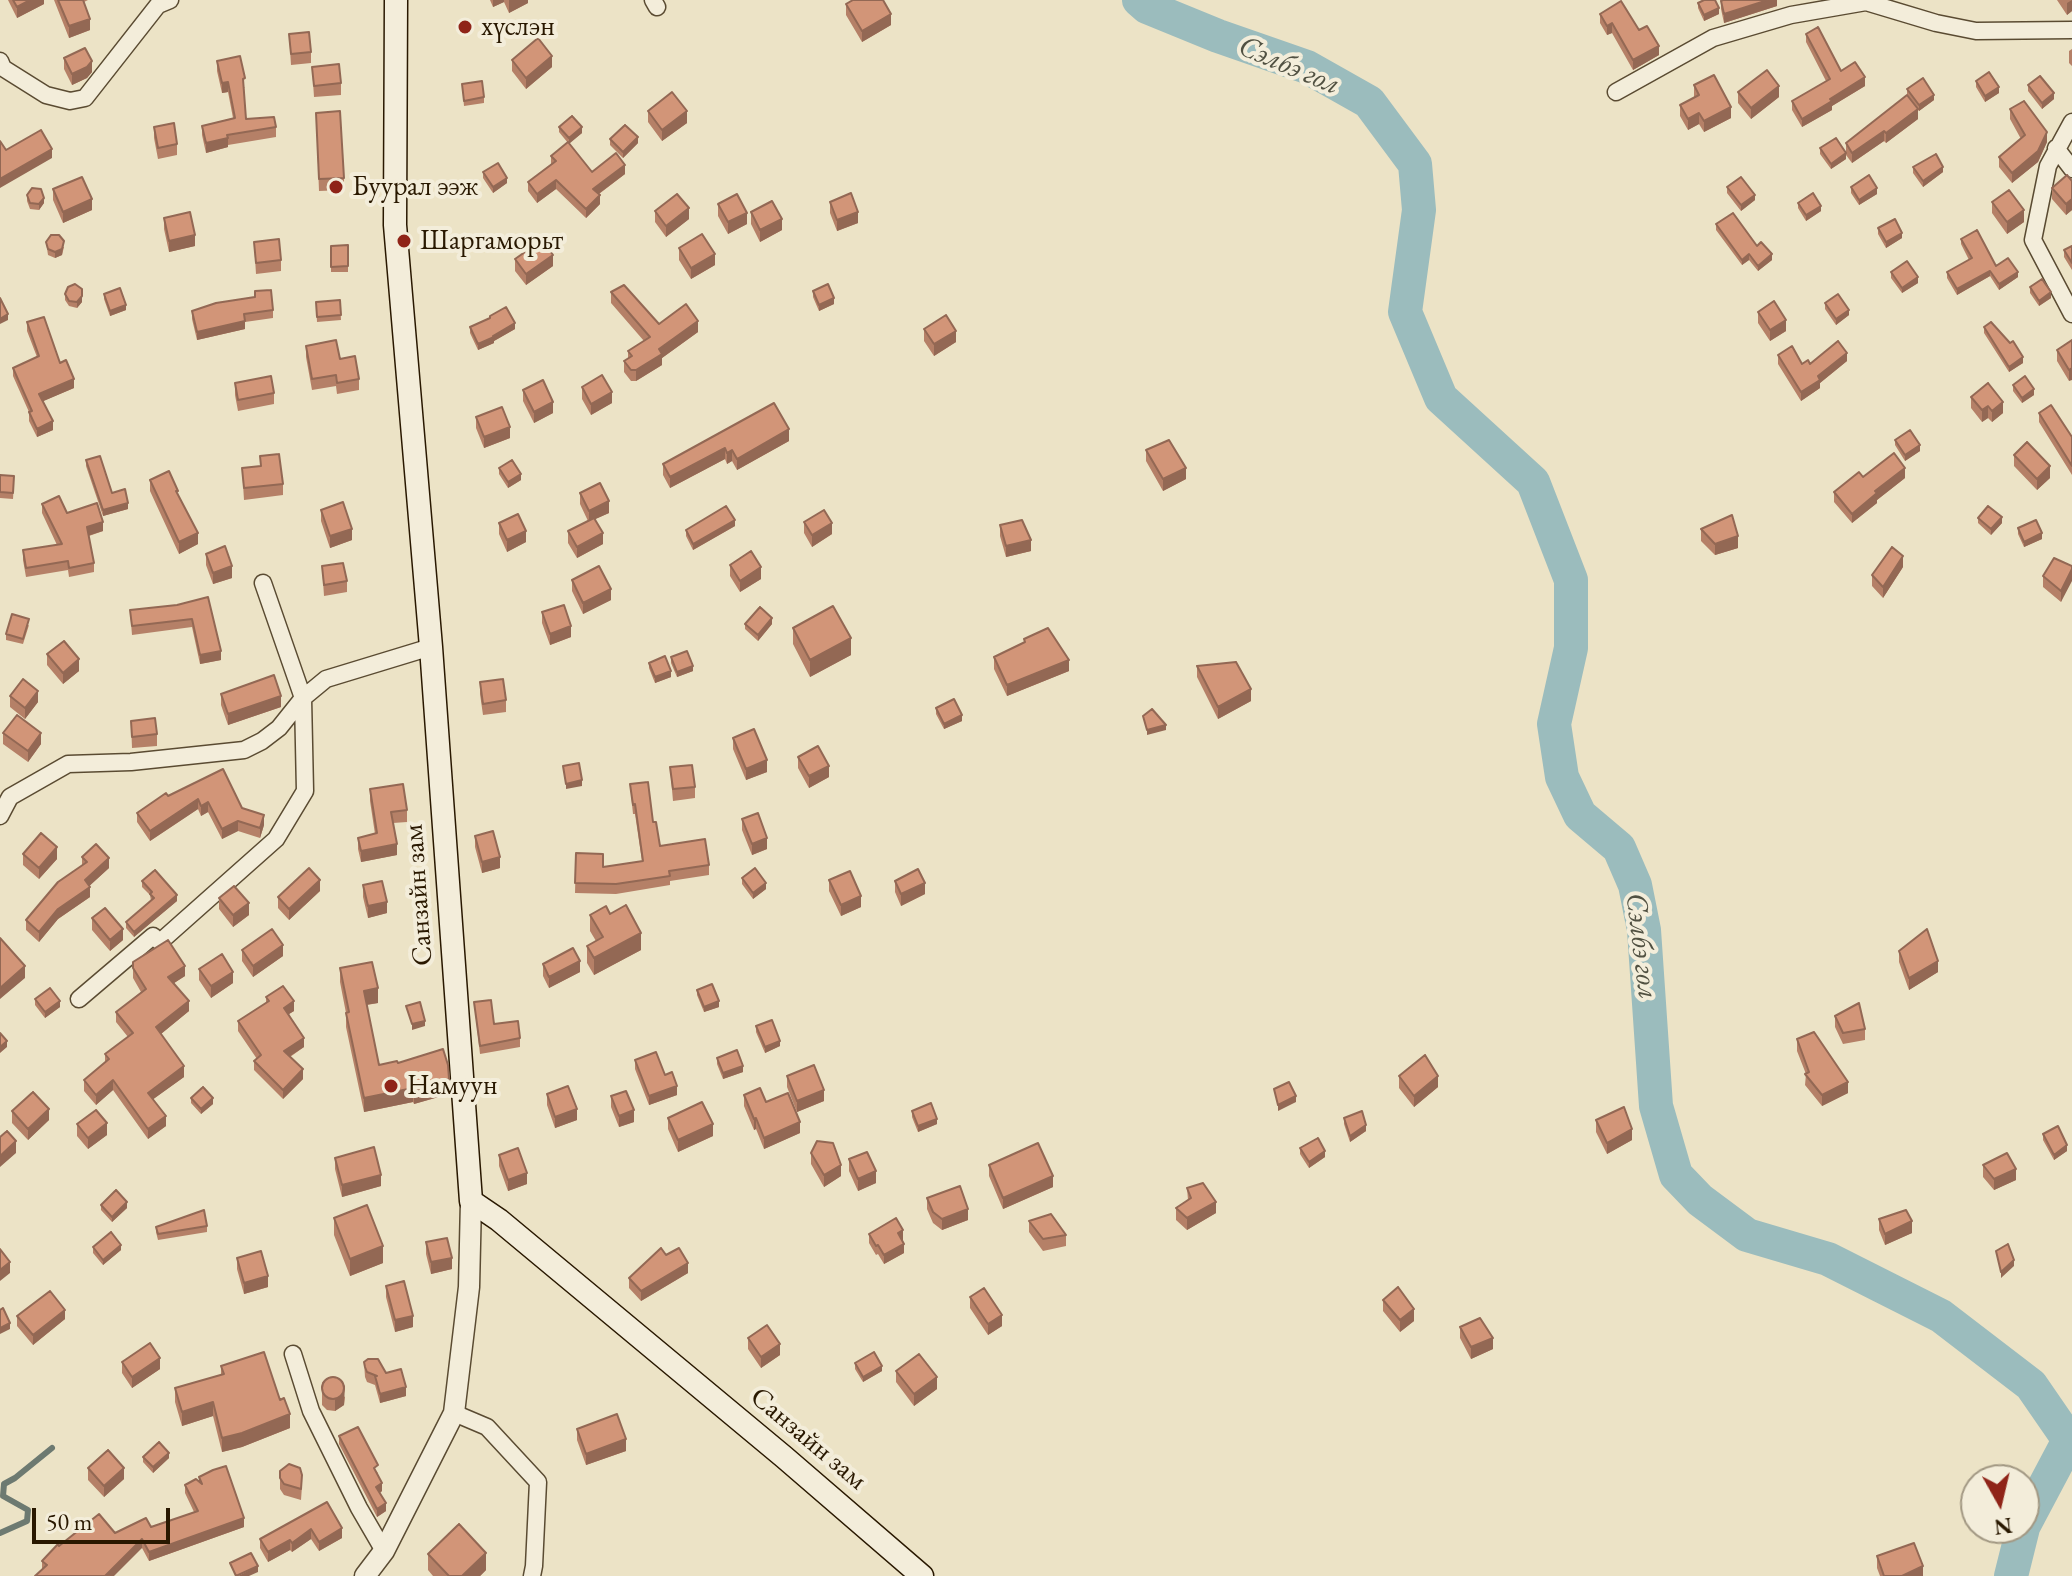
<!DOCTYPE html>
<html>
<head>
<meta charset="utf-8">
<style>
  body { margin:0 }
  #map { position:relative; width:2072px; height:1576px; overflow:hidden; background:#ece3c6; font-family:"EB Garamond",serif }
  canvas { display:block }
  .north { position:absolute; left:1960px; top:1464px; width:80px; height:80px; box-sizing:border-box; background:#f3edda; border:2px solid #a29883; border-radius:50%; rotate:172deg; font-size:22px; font-weight:700; line-height:32px; text-align:center; color:#291800 }
  .north::after { content:''; display:block; margin:auto; width:28px; height:36px; background:#8f2418; clip-path:polygon(50% 0,100% 100%,50% 72%,0 100%) }
  .scale { position:absolute; left:32px; top:1508px; width:138px; height:36px; box-sizing:border-box; border:4px solid #291800; border-top:0; padding-left:10px; font-size:24px; line-height:28px; white-space:nowrap; color:#291800; -webkit-text-stroke:6px #f3edda; paint-order:stroke }
</style>
</head>
<body>
<div id="map">
<canvas width="2072" height="1576"></canvas>
<div class="north">N</div>
<div class="scale">50 m</div>
</div>
<script>
const c = document.querySelector('canvas').getContext('2d');
c.lineJoin = 'round';
function shape(rows) {
  const path = new Path2D();
  for (const r of rows) {
    if (r.length === 3) {
      path.moveTo(r[0] + r[2], r[1]);
      path.arc(r[0], r[1], r[2], 0, 2 * Math.PI);
      continue;
    }
    path.moveTo(r[0], r[1]);
    for (let i = 2; i < r.length; i += 2) path.lineTo(r[i], r[i + 1]);
  }
  return path;
}
function trace(path, color, width, dash) {
  c.strokeStyle = color;
  c.lineWidth = width;
  c.lineCap = dash ? 'butt' : 'round';
  c.setLineDash(dash || []);
  c.stroke(path);
}
function paint(path, color) {
  c.fillStyle = color;
  c.fill(path, 'evenodd');
}
function write(font, color, halo, rows, align = 'center') {
  c.font = font + ' "EB Garamond",serif';
  c.lineWidth = 8;
  c.setLineDash([]);
  c.textBaseline = 'middle';
  c.strokeStyle = halo;
  c.fillStyle = color;
  for (const [text, x, y, turn = 0] of rows) {
    c.save();
    c.translate(x, y);
    c.rotate((+turn || 0) * Math.PI / 180);
    c.textAlign = isNaN(turn) ? turn : align;
    if (halo) c.strokeText(text, 0, 0);
    c.fillText(text, 0, 0);
    c.restore();
  }
}
const stream = shape([
  [0,1533,27,1521,28,1510,3,1496,4,1484,15,1478,52,1448]
]);
const river = shape([
  [1139,0,1147,7,1218,36,1307,67,1369,102,1415,164,1419,210,1405,312,1441,398,1533,482,1571,580,1571,648,1554,724,1562,777,1580,815,1619,848,1635,885,1644,930,1656,1106,1676,1175,1700,1200,1747,1235,1828,1259,1941,1316,2031,1385,2069,1440,2024,1525],
  [2011,1576,2023,1528]
]);
const minor = shape([
  [653,0,657,7],
  [0,61,3,68,46,95,70,101,85,98,158,5,170,0],
  [1616,92,1713,38,1791,15,1866,2,1936,23,1976,31,2072,30],
  [2072,122,2048,166,2033,240,2072,314],
  [2056,148,2072,169],
  [0,816,10,797,68,764,131,762,244,750,262,741,279,728,303,698,326,679,431,647],
  [79,999,153,936,160,942,276,839,305,791,303,698,263,583],
  [293,1354,311,1411,359,1508,384,1551],
  [454,1413,487,1427,538,1482,534,1566,532,1576]
]);
const tertiary = shape([
  [365,1576,384,1551,454,1413,469,1287,471,1201]
]);
const secondary = shape([
  [396,0,395,225,431,647,471,1201,499,1220,784,1457,922,1576]
]);
const wall = shape([
  [8,0,44,0,44,4,17,18],
  [54,0,88,0,84,2,90,30,69,38],
  [490,0,528,0,528,3,509,13,504,2,493,7],
  [1777,0,1777,6,1724,23,1721,9,1721,1],
  [2057,0,2072,0,2072,11,2067,15],
  [1698,3,1719,14,1704,21,1698,8],
  [846,4,891,25,862,42,846,15],
  [1600,14,1639,30,1659,55,1633,70,1612,33,1607,35,1600,23],
  [289,34,311,52,311,63,291,65],
  [1806,34,1841,71,1865,86,1832,106,1832,110,1802,127,1792,110,1792,101,1826,81,1806,42],
  [2072,49,2072,66,2069,63,2069,51],
  [64,58,92,72,87,78,72,85,64,69],
  [512,60,552,67,526,89,512,71],
  [217,61,245,88,244,88,246,119,276,127,276,137,228,145,228,147,206,153,202,135,202,126,233,118,228,92,222,93,217,71],
  [312,67,341,83,341,95,314,97],
  [1976,81,1999,93,1985,102,1976,87],
  [462,84,484,97,484,103,464,106],
  [1694,85,1731,118,1704,132,1699,124,1688,130,1680,116,1680,105,1694,98],
  [2028,85,2054,99,2042,109,2028,91],
  [1907,89,1934,100,1919,111,1918,110,1918,119,1886,143,1884,141,1852,163,1846,155,1846,159,1831,169,1820,154,1820,148,1846,152,1846,143,1907,95],
  [1738,92,1779,97,1751,119,1738,103],
  [2010,109,2047,142,2038,162,2012,183,1999,167,1999,157,2021,139,2010,119],
  [648,111,687,123,662,141,648,122],
  [316,113,344,178,344,190,319,191],
  [154,127,177,144,177,155,158,159,154,138],
  [559,127,582,133,569,143,592,172,625,174,599,194,600,204,586,218,556,189,537,203,528,191,528,182,551,164,551,156,568,143,559,132],
  [610,139,638,143,623,158,610,145],
  [1913,167,1943,172,1923,187,1913,173],
  [483,172,507,183,493,193,483,178],
  [2072,181,2072,210,2066,215,2052,199,2052,188],
  [1727,187,1755,200,1741,211,1727,193],
  [1851,187,1877,194,1859,205,1851,193],
  [53,189,92,210,63,223,53,200],
  [27,195,44,203,39,210,30,209,27,201],
  [830,202,858,223,837,231,830,213],
  [1992,202,2024,222,2007,234,1992,213],
  [1798,203,1821,211,1806,221,1798,208],
  [718,204,747,224,728,234,718,216],
  [655,211,689,219,666,237,655,222],
  [751,212,782,230,760,242,751,224],
  [164,218,195,246,169,252,164,229],
  [1716,224,1757,246,1772,260,1758,271,1749,260,1742,265,1716,230],
  [1878,228,1902,238,1886,248,1878,234],
  [1961,239,1996,266,2018,277,1999,290,1990,276,1957,295,1947,278,1947,272,1969,260,1961,244],
  [46,242,64,247,62,255,55,258,48,255],
  [254,242,281,260,281,271,256,274],
  [348,245,348,272,331,272,331,246],
  [2072,246,2072,270,2064,257,2064,250],
  [679,248,715,265,691,279,679,260],
  [515,259,553,266,526,285,515,271],
  [1891,272,1918,283,1902,293,1891,278],
  [2030,287,2051,298,2039,306,2030,293],
  [255,291,273,310,273,318,245,322,245,329,197,340,192,319,192,311,255,298],
  [813,291,834,304,819,311,813,297],
  [611,292,659,324,698,332,662,358,662,365,636,381,631,381,624,372,624,361,628,358,628,351,644,341,611,303],
  [65,294,82,302,77,308,69,306,65,300],
  [104,294,126,310,110,316,104,299],
  [340,300,341,320,317,322,316,302],
  [1825,303,1849,315,1836,325,1825,309],
  [1758,312,1786,331,1770,341,1758,323],
  [27,322,60,363,74,388,43,401,53,430,37,437,29,421,29,412,13,376,13,368,37,357,27,331],
  [470,327,515,329,494,341,494,343,478,350,470,333],
  [1984,327,2023,363,2009,372,1984,333],
  [924,329,956,342,934,356,924,341],
  [2072,340,2069,381,2057,361,2057,350],
  [306,346,340,359,359,379,359,390,337,394,336,386,312,390,306,357],
  [1778,355,1802,364,1847,361,1820,383,1820,388,1801,401,1778,364],
  [235,383,274,393,274,404,238,411,235,395],
  [2013,385,2034,395,2022,403,2013,391],
  [582,387,612,403,591,415,582,399],
  [523,390,553,413,534,423,523,401],
  [1971,397,2003,413,1992,422,1988,418,1982,422,1971,408],
  [774,403,789,441,737,470,732,461,727,464,725,459,670,488,663,475,663,464],
  [2039,413,2072,437,2072,475,2039,422],
  [476,417,510,438,484,448,476,428],
  [1895,440,1920,451,1905,461,1895,445],
  [1146,450,1186,479,1163,491,1146,461],
  [2014,455,2050,478,2037,490,2014,466],
  [260,456,283,484,283,495,244,500,242,468,260,466],
  [86,460,112,493,128,509,103,516,86,466],
  [499,468,521,480,508,488,499,474],
  [0,475,14,482,13,499,0,498],
  [1905,478,1877,500,1877,503,1852,523,1834,502,1834,492],
  [150,480,198,544,179,554,150,491],
  [580,493,609,513,595,519,603,544,577,558,568,543,568,531,588,521,580,504],
  [42,504,67,513,103,531,89,536,94,563,94,572,69,577,68,570,26,577,23,560,23,550,57,545,42,513],
  [321,510,352,540,330,548,321,521],
  [1978,518,2002,523,1991,535,1978,523],
  [804,522,832,534,812,547,804,533],
  [499,523,526,542,507,552,499,534],
  [1000,525,1031,551,1006,557,1000,536],
  [735,526,693,550,686,536,686,530],
  [2018,528,2042,539,2024,547,2018,534],
  [1701,529,1738,548,1715,555,1701,541],
  [206,554,232,578,213,584,206,565],
  [730,565,761,579,740,592,730,576],
  [322,566,347,581,347,592,324,596],
  [2072,566,2061,602,2043,587,2043,576],
  [1903,567,1883,598,1872,586,1872,575],
  [572,580,611,600,583,614,572,591],
  [208,597,221,660,200,664,192,627,132,635,130,610,177,605],
  [542,612,571,637,550,645,542,623],
  [745,624,772,624,758,641,745,629],
  [29,625,23,644,6,640,6,634],
  [793,628,851,655,810,677,793,644],
  [1024,639,1069,671,1007,696,994,669,994,657,1024,643],
  [47,654,79,671,63,684,47,665],
  [671,657,693,671,677,677,671,663],
  [649,663,671,677,655,683,649,668],
  [1197,666,1251,701,1218,719,1197,677],
  [480,682,506,700,506,712,483,715,480,694],
  [221,694,281,707,228,725,221,705],
  [10,696,38,702,25,719,10,707],
  [936,708,962,721,944,729,936,714],
  [131,721,157,734,157,746,132,748],
  [3,733,41,744,28,762,3,744],
  [733,738,767,772,746,780,733,749],
  [798,757,829,777,809,788,798,768],
  [670,767,695,787,695,798,673,801],
  [223,769,242,808,264,825,260,838,238,831,222,839,208,812,201,816,198,809,150,841,137,822,137,813,168,796],
  [630,784,653,822,660,846,709,865,709,875,670,881,670,885,616,894,575,893,576,853,603,867,642,861,635,814,633,814],
  [370,789,407,810,407,822,393,823,397,855,361,862,358,849,358,838,375,834,370,801],
  [742,819,767,849,752,855,742,830],
  [475,836,500,868,482,873,475,847],
  [23,854,57,859,39,879,23,865],
  [82,857,109,868,89,886,90,897,58,919,39,942,26,930,26,920,82,865],
  [742,878,766,889,753,899,742,884],
  [829,880,861,907,841,916,829,891],
  [142,881,177,901,134,937,126,928,126,922,151,901,150,895,142,887],
  [895,881,925,894,901,906,895,892],
  [363,885,387,913,368,918,363,897],
  [320,891,289,920,278,908,278,897],
  [219,898,249,915,233,927,219,909],
  [610,914,641,950,594,975,587,963,587,946,596,941,590,931,590,915],
  [92,918,123,940,110,951,92,930],
  [242,950,283,956,253,977,242,961],
  [1899,951,1938,972,1909,990,1899,962],
  [133,962,185,976,174,983,189,1011,161,1034,184,1077,153,1099,166,1126,148,1139,113,1090,96,1105,84,1091,84,1080,105,1063,105,1054,128,1037,116,1022,116,1012,141,992,133,978],
  [543,964,580,972,549,988,543,976],
  [340,968,378,1003,367,1005,379,1065,398,1063,449,1094,414,1104,413,1102,364,1112,346,1027,346,1013,340,982],
  [199,969,233,983,211,998,199,980],
  [697,990,719,1007,704,1012,697,995],
  [266,997,294,1011,289,1014,304,1047,290,1057,303,1079,283,1099,254,1070,254,1061,257,1059,238,1031,238,1021,266,1003],
  [35,999,60,1007,45,1018,35,1005],
  [474,1002,494,1024,520,1038,520,1047,480,1054],
  [1835,1016,1865,1029,1865,1040,1843,1044,1835,1027],
  [756,1026,780,1046,765,1053,756,1032],
  [1797,1039,1848,1093,1822,1106,1805,1085,1806,1074,1797,1051],
  [717,1058,743,1072,723,1079,717,1064],
  [635,1060,665,1075,677,1095,649,1105,635,1069],
  [787,1076,824,1101,797,1112,787,1087],
  [1399,1076,1438,1087,1414,1107,1399,1088],
  [547,1094,577,1120,555,1128,547,1105],
  [744,1095,766,1102,800,1133,764,1149,756,1129,754,1130,744,1106],
  [611,1096,634,1122,619,1127,611,1107],
  [191,1098,213,1104,201,1114,191,1103],
  [12,1111,49,1120,28,1140,12,1123],
  [912,1111,937,1124,918,1132,912,1117],
  [668,1118,713,1136,678,1152,668,1129],
  [1344,1118,1366,1131,1350,1142,1344,1124],
  [1596,1120,1632,1140,1607,1154,1596,1132],
  [77,1124,107,1135,88,1149,77,1136],
  [2043,1134,2067,1151,2054,1160,2043,1140],
  [1300,1148,1325,1157,1309,1168,1300,1154],
  [811,1153,841,1176,824,1187,811,1164],
  [499,1155,527,1184,508,1191,499,1166],
  [335,1158,381,1186,342,1197,335,1169],
  [849,1159,876,1183,858,1191,849,1171],
  [989,1165,1053,1187,1003,1209,989,1176],
  [1983,1165,2016,1180,1994,1190,1983,1177],
  [1187,1188,1216,1213,1187,1230,1176,1220,1176,1208,1188,1200],
  [927,1198,968,1220,942,1230,933,1223,927,1209],
  [101,1205,127,1208,112,1222,101,1210],
  [334,1218,383,1263,350,1276,334,1235],
  [1879,1219,1912,1233,1885,1245,1879,1230],
  [1029,1221,1066,1235,1066,1246,1043,1251,1029,1232],
  [207,1226,207,1232,158,1240,156,1232,156,1227],
  [869,1234,903,1240,902,1240,904,1253,884,1264,878,1254,876,1255,869,1243],
  [426,1242,452,1269,431,1274,426,1254],
  [93,1247,121,1250,103,1265,93,1253],
  [666,1255,688,1273,641,1301,629,1288,629,1278],
  [237,1258,268,1287,244,1294,237,1269],
  [386,1286,413,1327,395,1332,386,1297],
  [970,1297,1002,1326,988,1335,970,1308],
  [1383,1300,1414,1321,1400,1332,1383,1311],
  [17,1316,65,1319,33,1345,17,1326],
  [1460,1327,1493,1349,1471,1359,1460,1338],
  [748,1338,780,1355,761,1368,748,1349],
  [122,1362,160,1369,132,1388,122,1373],
  [364,1362,386,1373,406,1396,380,1403,375,1385,367,1382,365,1377],
  [855,1363,882,1371,863,1382,855,1369],
  [221,1366,280,1400,290,1428,242,1447,222,1452,213,1416,182,1426,175,1402,175,1388,221,1375],
  [896,1371,937,1389,914,1406,896,1382],
  [322,1382,345,1397,344,1405,335,1411,327,1410,322,1405],
  [577,1429,626,1451,586,1465,577,1440],
  [339,1436,378,1473,377,1474,382,1491,380,1493,386,1511,377,1517,339,1444],
  [143,1457,169,1458,153,1473,143,1462],
  [88,1468,124,1479,104,1497,88,1480],
  [280,1471,302,1486,301,1500,284,1495,280,1489],
  [199,1477,244,1527,149,1561,142,1548,42,1569,42,1561,59,1546,151,1527,194,1512,185,1493,185,1485,199,1482],
  [327,1502,342,1538,319,1551,311,1539,292,1552,290,1550,268,1562,260,1548,260,1539],
  [428,1554,486,1570,480,1576,433,1576,428,1570],
  [1877,1556,1923,1576,1880,1576,1877,1568]
]);
const shadedWall = shape([
  [30,0,44,0,44,4,17,18,17,7],
  [493,0,504,0,504,2,493,7],
  [509,0,528,0,528,3,509,13],
  [1768,0,1777,0,1777,6,1724,23,1724,14],
  [2072,0,2072,11,2067,15,2067,3],
  [1719,8,1719,14,1704,21,1704,15],
  [891,14,891,25,862,42,862,31],
  [90,19,90,30,69,38,69,26],
  [1612,23,1612,33,1607,35,1607,26],
  [1659,46,1659,55,1633,70,1633,60],
  [552,56,552,67,526,89,526,78],
  [92,61,92,72,87,78,72,85,72,74],
  [1865,77,1865,86,1832,106,1832,110,1802,127,1802,119,1830,99],
  [228,82,228,92,222,93,222,83],
  [1779,86,1779,97,1751,119,1751,108],
  [1999,87,1999,93,1985,102,1985,96],
  [2054,93,2054,99,2042,109,2042,103],
  [1934,95,1934,100,1919,111,1919,105],
  [1731,107,1731,118,1704,132,1704,121],
  [1918,109,1918,119,1886,143,1886,133],
  [687,111,687,123,662,141,662,130],
  [1699,113,1699,124,1688,130,1688,119],
  [582,127,582,133,569,144,569,138],
  [1884,131,1884,141,1852,163,1852,153],
  [2047,132,2047,142,2038,162,2012,183,2012,173],
  [638,137,638,143,623,158,623,152],
  [228,138,228,147,206,153,206,143],
  [52,149,52,158,0,188,0,179],
  [1846,153,1846,159,1831,169,1831,164],
  [625,165,625,174,593,198,593,189],
  [1943,167,1943,172,1923,187,1923,181],
  [507,178,507,183,493,193,493,187],
  [556,180,556,189,537,203,537,194],
  [1877,188,1877,194,1859,205,1859,200],
  [600,195,600,204,586,218,586,209],
  [1755,195,1755,200,1741,211,1741,205],
  [44,198,44,203,39,210,39,204],
  [92,199,92,210,63,223,63,212],
  [2072,199,2072,210,2066,215,2066,204],
  [1821,206,1821,211,1806,221,1806,215],
  [689,208,689,219,666,237,666,226],
  [2024,210,2024,222,2007,234,2007,222],
  [858,212,858,223,837,231,837,220],
  [747,213,747,224,728,234,728,222],
  [782,219,782,230,760,242,760,230],
  [1902,233,1902,238,1886,248,1886,242],
  [195,235,195,246,169,252,169,241],
  [64,241,62,255,55,258,55,252],
  [715,254,715,265,691,279,691,268],
  [1749,254,1749,260,1742,265,1742,260],
  [1772,254,1772,260,1758,271,1758,266],
  [553,255,553,266,526,285,526,274],
  [1990,271,1990,276,1957,295,1957,289],
  [2018,272,2018,277,1999,290,1999,284],
  [1918,277,1918,283,1902,293,1902,288],
  [2051,292,2051,298,2039,306,2039,301],
  [82,296,82,302,77,308,77,302],
  [834,298,834,304,819,311,819,305],
  [126,305,126,310,110,316,110,311],
  [1849,310,1849,315,1836,325,1836,319],
  [8,314,8,320,0,324,0,319],
  [1786,320,1786,331,1770,341,1770,330],
  [245,321,245,329,197,340,197,332],
  [698,321,698,332,662,358,662,365,636,381,636,370,659,349],
  [515,323,515,329,494,341,494,343,478,350,478,344],
  [956,331,956,342,934,356,934,344],
  [1847,353,1847,361,1820,383,1820,388,1801,401,1801,392,1818,376],
  [2023,357,2023,363,2009,372,2009,367],
  [2072,368,2072,380,2069,381,2069,370],
  [74,379,74,388,39,403,39,394],
  [2034,389,2034,395,2022,403,2022,398],
  [612,392,612,403,591,415,591,404],
  [553,402,553,413,534,423,534,412],
  [2003,402,2003,413,1992,422,1992,411],
  [1988,406,1988,418,1982,422,1982,410],
  [53,421,53,430,37,437,37,429],
  [510,427,510,438,484,448,484,437],
  [789,429,789,441,737,470,737,459],
  [1920,445,1920,451,1905,461,1905,455],
  [725,448,725,459,670,488,670,477],
  [732,450,732,461,727,464,727,453],
  [2050,466,2050,478,2037,490,2037,479],
  [1186,468,1186,479,1163,491,1163,479],
  [1905,468,1905,478,1877,500,1877,503,1852,523,1852,514,1875,491],
  [521,474,521,480,508,488,508,482],
  [609,501,609,513,589,522,589,511],
  [128,503,128,509,103,516,103,510],
  [2002,517,2002,523,1991,535,1991,529],
  [735,520,735,526,693,550,693,544],
  [103,522,103,531,87,536,87,527],
  [832,523,832,534,812,547,812,535],
  [352,529,352,540,330,548,330,536],
  [526,531,526,542,507,552,507,540],
  [198,533,198,544,179,554,179,542],
  [603,533,603,544,577,558,577,547],
  [2042,533,2042,539,2024,547,2024,542],
  [1738,536,1738,548,1715,555,1715,544],
  [1031,540,1031,551,1006,557,1006,546],
  [1903,556,1903,567,1883,598,1883,587],
  [232,566,232,578,213,584,213,573],
  [761,567,761,579,740,592,740,581],
  [2072,569,2072,581,2061,602,2061,591],
  [611,589,611,600,583,614,583,603],
  [772,618,772,624,758,641,758,635],
  [571,626,571,637,550,645,550,634],
  [851,638,851,655,810,677,810,660],
  [221,651,221,660,200,664,200,655],
  [79,659,79,671,63,684,63,673],
  [1069,660,1069,671,1007,696,1007,685],
  [693,666,693,671,677,677,677,672],
  [671,671,671,677,655,683,655,677],
  [1251,689,1251,701,1218,719,1218,707],
  [38,691,38,702,25,719,25,708],
  [281,696,281,707,228,725,228,714],
  [962,715,962,721,944,729,944,724],
  [1166,725,1166,730,1147,735,1147,730],
  [41,733,41,744,28,762,28,751],
  [767,760,767,772,746,780,746,769],
  [829,766,829,777,809,788,809,776],
  [582,780,582,786,566,789,566,784],
  [198,799,198,809,150,841,150,831],
  [208,802,208,812,201,816,201,806],
  [264,815,264,825,260,838,260,828],
  [238,821,238,831,222,839,222,829],
  [767,838,767,849,752,855,752,844],
  [397,844,397,855,361,862,361,851],
  [57,847,57,859,39,879,39,868],
  [500,857,500,868,482,873,482,862],
  [109,858,109,868,85,890,85,880],
  [320,880,320,891,289,920,289,909],
  [766,883,766,889,753,899,753,893],
  [925,883,925,894,901,906,901,894],
  [90,887,90,897,58,919,39,942,39,932,58,909],
  [177,895,177,901,134,937,134,932],
  [861,896,861,907,841,916,841,905],
  [387,902,387,913,368,918,368,906],
  [249,903,249,915,233,927,233,915],
  [123,929,123,940,110,951,110,940],
  [641,933,641,950,594,975,594,958],
  [283,945,283,956,253,977,253,966],
  [580,961,580,972,549,988,549,977],
  [1938,961,1938,972,1909,990,1909,978],
  [25,966,25,978,0,999,0,988],
  [185,966,185,976,168,987,168,977],
  [233,972,233,983,211,998,211,986],
  [378,988,378,1003,364,1005,364,991],
  [60,1001,60,1007,45,1018,45,1012],
  [189,1001,189,1011,156,1038,156,1027],
  [294,1001,294,1011,284,1017,284,1008],
  [719,1001,719,1007,704,1012,704,1007],
  [425,1021,425,1026,412,1030,412,1024],
  [304,1038,304,1047,284,1060,284,1051],
  [7,1041,7,1047,0,1053,0,1047],
  [780,1041,780,1046,765,1053,765,1047],
  [184,1066,184,1077,148,1103,148,1093],
  [743,1066,743,1072,723,1079,723,1073],
  [303,1069,303,1079,283,1099,283,1090],
  [1438,1076,1438,1087,1414,1107,1414,1096],
  [449,1079,449,1094,414,1104,414,1090],
  [113,1080,113,1090,96,1105,96,1095],
  [1848,1082,1848,1093,1822,1106,1822,1095],
  [677,1086,677,1095,649,1105,649,1096],
  [413,1088,413,1102,364,1112,364,1098],
  [824,1090,824,1101,797,1112,797,1101],
  [1296,1096,1296,1102,1278,1111,1278,1105],
  [213,1098,213,1104,201,1114,201,1109],
  [49,1109,49,1120,28,1140,28,1129],
  [577,1109,577,1120,555,1128,555,1117],
  [634,1110,634,1122,619,1127,619,1116],
  [166,1116,166,1126,148,1139,148,1129],
  [756,1118,756,1129,754,1130,754,1119],
  [937,1119,937,1124,918,1132,918,1126],
  [800,1122,800,1133,764,1149,764,1138],
  [107,1123,107,1135,88,1149,88,1138],
  [713,1124,713,1136,678,1152,678,1140],
  [1366,1125,1366,1131,1350,1142,1350,1136],
  [1632,1129,1632,1140,1607,1154,1607,1143],
  [16,1141,16,1153,0,1167,0,1156],
  [2067,1145,2067,1151,2054,1160,2054,1155],
  [1325,1151,1325,1157,1309,1168,1309,1162],
  [841,1165,841,1176,824,1187,824,1175],
  [2016,1169,2016,1180,1994,1190,1994,1179],
  [876,1171,876,1183,858,1191,858,1179],
  [527,1173,527,1184,508,1191,508,1180],
  [381,1175,381,1186,342,1197,342,1185],
  [1053,1176,1053,1187,1003,1209,1003,1198],
  [127,1202,127,1208,112,1222,112,1217],
  [1216,1202,1216,1213,1187,1230,1187,1218],
  [968,1209,968,1220,942,1230,942,1219],
  [1912,1221,1912,1233,1885,1245,1885,1234],
  [903,1230,903,1240,898,1243,898,1233],
  [904,1244,904,1253,884,1264,884,1255],
  [121,1245,121,1250,103,1265,103,1260],
  [383,1246,383,1263,350,1276,350,1259],
  [452,1258,452,1269,431,1274,431,1262],
  [2014,1260,2014,1266,2001,1278,2001,1272],
  [10,1262,10,1273,0,1281,0,1270],
  [688,1263,688,1273,641,1301,641,1291],
  [268,1276,268,1287,244,1294,244,1283],
  [1414,1309,1414,1321,1400,1332,1400,1320],
  [65,1310,65,1319,33,1345,33,1335],
  [1002,1315,1002,1326,988,1335,988,1324],
  [413,1316,413,1327,395,1332,395,1320],
  [10,1323,10,1329,0,1334,0,1328],
  [1493,1338,1493,1349,1471,1359,1471,1347],
  [780,1344,780,1355,761,1368,761,1357],
  [160,1358,160,1369,132,1388,132,1377],
  [882,1366,882,1371,863,1382,863,1377],
  [937,1377,937,1389,914,1406,914,1394],
  [345,1385,344,1405,335,1411,335,1400],
  [406,1387,406,1396,380,1403,380,1394],
  [213,1402,213,1416,182,1426,182,1412],
  [290,1414,290,1428,242,1447,222,1452,222,1438],
  [626,1439,626,1451,586,1465,586,1454],
  [169,1453,169,1458,153,1473,153,1467],
  [124,1468,124,1479,104,1497,104,1486],
  [382,1483,382,1491,376,1495,376,1487],
  [386,1503,386,1511,377,1517,377,1509],
  [244,1518,244,1527,149,1561,149,1552],
  [342,1528,342,1538,319,1551,319,1542],
  [311,1529,311,1539,292,1552,292,1543],
  [142,1539,142,1548,114,1576,105,1576],
  [290,1540,290,1550,268,1562,268,1552],
  [486,1553,486,1570,480,1576,462,1576],
  [258,1566,258,1572,249,1576,238,1576],
  [1923,1566,1923,1576,1902,1576]
]);
const building = shape([
  [13,0,30,0,17,7,13,0],
  [58,0,83,0,90,19,69,26,58,0],
  [853,0,883,0,891,14,862,31,846,4,853,0],
  [1704,0,1715,0,1719,8,1704,15,1698,3,1704,0],
  [1723,0,1768,0,1724,14,1721,1,1723,0],
  [1621,1,1639,30,1647,26,1659,46,1633,60,1612,23,1607,26,1600,14,1621,1],
  [1818,27,1841,71,1855,62,1865,77,1830,99,1832,101,1802,119,1792,101,1830,79,1806,34,1818,27],
  [309,32,311,52,291,54,289,34,309,32],
  [538,38,552,56,526,78,512,60,538,38],
  [85,48,92,61,87,67,72,74,64,58,85,48],
  [240,56,245,78,243,79,246,119,274,117,276,127,227,135,228,138,206,143,202,126,235,118,228,82,222,83,217,61,240,56],
  [339,64,341,83,314,86,312,67,339,64],
  [1767,70,1779,86,1751,108,1738,92,1767,70],
  [1989,72,1999,87,1985,96,1976,81,1989,72],
  [1714,75,1731,107,1704,121,1699,113,1688,119,1680,105,1699,95,1694,85,1714,75],
  [2040,76,2054,93,2042,103,2028,85,2040,76],
  [1923,78,1934,95,1919,105,1907,89,1923,78],
  [482,81,484,97,464,101,462,84,482,81],
  [672,92,687,111,662,130,648,111,672,92],
  [1907,95,1918,109,1886,133,1884,131,1852,153,1846,143,1907,95],
  [2024,101,2047,132,2038,151,2012,173,1999,157,2025,135,2010,109,2024,101],
  [340,111,344,178,319,179,316,113,340,111],
  [572,116,582,127,569,138,559,127,572,116],
  [174,123,177,144,158,148,154,127,174,123],
  [625,125,638,137,623,152,610,139,625,125],
  [41,130,52,149,0,179,0,141,6,150,41,130],
  [1836,138,1846,153,1831,164,1820,148,1836,138],
  [568,142,592,172,616,153,625,165,593,189,600,195,586,209,556,180,537,194,528,182,556,161,551,156,568,142],
  [1936,154,1943,167,1923,181,1913,167,1936,154],
  [498,163,507,178,493,187,483,172,498,163],
  [1869,175,1877,188,1859,200,1851,187,1869,175],
  [2067,175,2072,181,2072,199,2066,204,2052,188,2067,175],
  [82,177,92,199,63,212,53,189,82,177],
  [1741,177,1755,195,1741,205,1727,187,1741,177],
  [32,188,41,189,44,198,39,204,30,203,27,195,32,188],
  [2009,190,2024,210,2007,222,1992,202,2009,190],
  [851,193,858,212,837,220,830,202,851,193],
  [1813,193,1821,206,1806,215,1798,203,1813,193],
  [677,194,689,208,666,226,655,211,677,194],
  [737,194,747,213,728,222,718,204,737,194],
  [772,201,782,219,760,230,751,212,772,201],
  [190,212,195,235,169,241,164,218,190,212],
  [1733,213,1757,246,1761,242,1772,254,1758,266,1749,254,1742,260,1716,224,1733,213],
  [1895,219,1902,233,1886,242,1878,228,1895,219],
  [1977,230,1996,266,2008,258,2018,272,1999,284,1990,271,1957,289,1947,272,1972,258,1961,239,1977,230],
  [702,234,715,254,691,268,679,248,702,234],
  [51,235,59,235,64,241,62,249,55,252,48,249,46,242,51,235],
  [279,239,281,260,256,263,254,242,279,239],
  [542,240,553,255,526,274,515,259,542,240],
  [348,245,348,266,331,267,331,246,348,245],
  [2072,246,2072,263,2064,250,2072,246],
  [1907,261,1918,277,1902,288,1891,272,1907,261],
  [2042,279,2051,292,2039,301,2030,287,2042,279],
  [75,284,82,289,82,296,77,302,69,301,65,294,68,287,75,284],
  [828,284,834,298,819,305,813,291,828,284],
  [624,285,659,324,686,304,698,321,659,349,662,354,636,370,631,370,624,361,632,356,628,351,650,337,611,292,624,285],
  [120,288,126,305,110,311,104,294,120,288],
  [271,290,273,310,244,314,245,321,197,332,192,311,216,303,255,297,255,291,271,290],
  [1838,294,1849,310,1836,319,1825,303,1838,294],
  [0,298,8,314,0,319,0,298],
  [340,300,341,315,317,317,316,302,340,300],
  [1774,301,1786,320,1770,330,1758,312,1774,301],
  [506,307,515,323,493,336,494,337,478,344,470,327,490,318,490,316,506,307],
  [946,315,956,331,934,344,924,329,946,315],
  [44,317,60,363,66,360,74,379,39,394,53,421,37,429,29,412,32,411,13,368,39,356,27,322,44,317],
  [1991,322,2010,343,2013,341,2023,357,2009,367,1984,327,1991,322],
  [336,340,340,359,355,356,359,379,337,383,336,375,312,379,306,346,336,340],
  [2072,340,2072,368,2069,370,2057,350,2072,340],
  [1838,341,1847,353,1818,376,1820,380,1801,392,1778,355,1792,346,1802,364,1808,360,1810,364,1838,341],
  [602,375,612,392,591,404,582,387,602,375],
  [271,376,274,393,238,400,235,383,271,376],
  [2025,376,2034,389,2022,398,2013,385,2025,376],
  [543,380,553,402,534,412,523,390,543,380],
  [1988,383,2003,402,1992,411,1988,406,1982,410,1971,397,1988,383],
  [774,403,789,429,737,459,732,450,727,453,725,448,670,477,663,464,774,403],
  [2051,405,2072,437,2072,466,2039,413,2051,405],
  [502,407,510,427,484,437,476,417,502,407],
  [1910,430,1920,445,1905,455,1895,440,1910,430],
  [1169,440,1186,468,1163,479,1146,450,1169,440],
  [2027,442,2050,466,2037,479,2014,455,2027,442],
  [1894,453,1905,468,1875,491,1877,493,1852,514,1834,492,1859,472,1863,477,1894,453],
  [279,454,283,484,244,488,242,468,261,466,260,456,279,454],
  [100,456,112,493,125,489,128,503,103,510,86,460,100,456],
  [512,460,521,474,508,482,499,468,512,460],
  [169,471,178,491,176,491,198,533,179,542,150,480,169,471],
  [0,475,14,476,13,493,0,492,0,475],
  [600,483,609,501,589,511,580,493,600,483],
  [59,496,67,513,97,503,103,522,87,527,94,563,69,568,68,561,26,568,23,550,62,544,42,504,59,496],
  [343,502,352,529,330,536,321,510,343,502],
  [726,506,735,520,693,544,686,530,726,506],
  [1988,506,2002,517,1991,529,1978,518,1988,506],
  [824,510,832,523,812,535,804,522,824,510],
  [518,514,526,531,507,540,499,523,518,514],
  [1732,515,1738,536,1715,544,1701,529,1732,515],
  [594,518,603,533,577,547,568,531,594,518],
  [1022,520,1031,540,1006,546,1000,525,1022,520],
  [2036,520,2042,533,2024,542,2018,528,2036,520],
  [225,546,232,566,213,573,206,554,225,546],
  [1892,547,1903,556,1883,587,1872,575,1892,547],
  [751,551,761,567,740,581,730,565,751,551],
  [2054,558,2072,566,2072,569,2061,591,2043,576,2054,558],
  [343,563,347,581,324,585,322,566,343,563],
  [599,566,611,589,583,603,572,580,599,566],
  [208,597,221,651,200,655,192,619,132,626,130,610,177,605,208,597],
  [564,605,571,626,550,634,542,612,564,605],
  [833,606,851,638,810,660,793,628,833,606],
  [760,607,772,618,758,635,745,624,760,607],
  [12,614,29,619,23,639,6,634,12,614],
  [1048,628,1069,660,1007,685,994,657,1025,642,1024,639,1048,628],
  [64,641,79,659,63,673,47,654,64,641],
  [687,651,693,666,677,672,671,657,687,651],
  [665,656,671,671,655,677,649,663,665,656],
  [1236,662,1251,689,1218,707,1197,666,1236,662],
  [274,675,281,696,228,714,221,694,274,675],
  [23,679,38,691,25,708,10,696,23,679],
  [503,679,506,700,483,704,480,682,503,679],
  [954,699,962,715,944,724,936,708,954,699],
  [1152,709,1166,725,1147,730,1143,716,1152,709],
  [17,715,41,733,28,751,3,733,17,715],
  [155,718,157,734,132,737,131,721,155,718],
  [754,729,767,760,746,769,733,738,754,729],
  [818,746,829,766,809,776,798,757,818,746],
  [579,763,582,780,566,784,563,766,579,763],
  [692,765,695,787,673,789,670,767,692,765],
  [223,769,242,808,264,815,260,828,238,821,222,829,208,802,201,806,198,799,150,831,137,813,166,793,168,796,223,769],
  [648,782,653,822,656,822,660,846,705,839,709,865,669,871,670,876,616,884,575,883,576,853,603,854,603,867,643,861,635,804,633,805,630,784,648,782],
  [403,784,407,810,391,812,397,844,361,851,358,838,377,833,370,789,403,784],
  [758,813,767,838,752,844,742,819,758,813],
  [493,831,500,857,482,862,475,836,493,831],
  [41,833,57,847,39,868,23,854,41,833],
  [96,844,109,858,85,880,90,887,58,909,39,932,26,920,58,882,87,862,82,857,96,844],
  [309,868,320,880,289,909,278,897,309,868],
  [755,868,766,883,753,893,742,878,755,868],
  [918,869,925,883,901,894,895,881,918,869],
  [155,870,177,895,134,932,126,922,154,898,150,894,152,892,142,881,155,870],
  [850,871,861,896,841,905,829,880,850,871],
  [382,881,387,902,368,906,363,885,382,881],
  [234,886,249,903,233,915,219,898,234,886],
  [626,905,641,933,594,958,587,946,603,937,590,915,606,906,610,914,626,905],
  [105,908,123,929,110,940,92,918,105,908],
  [272,929,283,945,253,966,242,950,272,929],
  [1927,929,1938,961,1909,978,1899,951,1927,929],
  [0,938,25,966,0,988,0,938],
  [168,940,185,966,168,977,189,1001,156,1027,184,1066,148,1093,166,1116,148,1129,113,1080,96,1095,84,1080,109,1059,105,1054,133,1033,116,1012,146,989,133,968,133,962,168,940],
  [573,948,580,961,549,977,543,964,573,948],
  [222,954,233,972,211,986,199,969,222,954],
  [372,962,378,988,364,991,379,1065,397,1061,398,1063,443,1049,448,1065,449,1079,414,1090,413,1088,364,1098,346,1013,349,1012,340,968,372,962],
  [712,984,719,1001,704,1007,697,990,712,984],
  [283,986,294,1001,284,1008,304,1038,284,1051,303,1069,283,1090,254,1061,261,1055,238,1021,269,1001,266,997,283,986],
  [50,988,60,1001,45,1012,35,999,50,988],
  [491,1000,494,1024,518,1021,520,1038,480,1046,474,1002,491,1000],
  [420,1002,425,1021,412,1024,406,1006,420,1002],
  [1859,1003,1865,1029,1843,1033,1835,1016,1859,1003],
  [772,1020,780,1041,765,1047,756,1026,772,1020],
  [1814,1032,1848,1082,1822,1095,1805,1074,1809,1072,1797,1039,1814,1032],
  [0,1033,7,1041,0,1047,0,1033],
  [737,1050,743,1066,723,1073,717,1058,737,1050],
  [656,1052,665,1075,672,1072,677,1086,649,1096,635,1060,656,1052],
  [1425,1055,1438,1076,1414,1096,1399,1076,1425,1055],
  [814,1065,824,1090,797,1101,787,1076,814,1065],
  [1289,1082,1296,1096,1278,1105,1274,1089,1289,1082],
  [568,1086,577,1109,555,1117,547,1094,568,1086],
  [203,1087,213,1098,201,1109,191,1098,203,1087],
  [760,1088,766,1102,788,1093,800,1122,764,1138,756,1118,754,1119,744,1095,760,1088],
  [626,1091,634,1110,619,1116,611,1096,626,1091],
  [33,1092,49,1109,28,1129,12,1111,33,1092],
  [702,1102,713,1124,678,1140,668,1118,702,1102],
  [931,1103,937,1119,918,1126,912,1111,931,1103],
  [1624,1107,1632,1129,1607,1143,1596,1120,1624,1107],
  [96,1110,107,1123,88,1138,77,1124,96,1110],
  [1362,1111,1366,1125,1350,1136,1344,1118,1362,1111],
  [2058,1126,2067,1145,2054,1155,2043,1134,2058,1126],
  [7,1131,16,1141,0,1156,0,1137,7,1131],
  [1318,1138,1325,1151,1309,1162,1300,1148,1318,1138],
  [817,1141,833,1143,841,1165,824,1175,811,1153,817,1141],
  [1038,1143,1053,1176,1003,1198,989,1165,1038,1143],
  [374,1147,381,1175,342,1185,335,1158,374,1147],
  [518,1148,527,1173,508,1180,499,1155,518,1148],
  [867,1152,876,1171,858,1179,849,1159,867,1152],
  [2007,1153,2016,1169,1994,1179,1983,1165,2007,1153],
  [1203,1183,1216,1202,1187,1218,1176,1208,1191,1198,1187,1188,1203,1183],
  [960,1186,968,1209,942,1219,933,1212,927,1198,960,1186],
  [116,1190,127,1202,112,1217,101,1205,116,1190],
  [367,1205,383,1246,350,1259,334,1218,367,1205],
  [204,1210,207,1226,158,1234,156,1227,204,1210],
  [1906,1210,1912,1221,1885,1234,1879,1219,1906,1210],
  [1051,1214,1066,1235,1043,1239,1029,1221,1051,1214],
  [896,1218,903,1230,898,1233,904,1244,884,1255,878,1245,876,1246,869,1234,896,1218],
  [111,1232,121,1245,103,1260,93,1247,111,1232],
  [447,1238,452,1258,431,1262,426,1242,447,1238],
  [2008,1244,2014,1260,2001,1272,1996,1251,2008,1244],
  [661,1248,666,1255,679,1248,688,1263,641,1291,629,1278,661,1248],
  [0,1249,10,1262,0,1270,0,1249],
  [261,1251,268,1276,244,1283,237,1258,261,1251],
  [404,1281,413,1316,395,1320,386,1286,404,1281],
  [1398,1287,1414,1309,1400,1320,1383,1300,1398,1287],
  [984,1288,1002,1315,988,1324,970,1297,984,1288],
  [50,1291,65,1310,33,1335,17,1316,50,1291],
  [3,1308,10,1323,0,1328,0,1310,3,1308],
  [1480,1318,1493,1338,1471,1347,1460,1327,1480,1318],
  [767,1325,780,1344,761,1357,748,1338,767,1325],
  [150,1343,160,1358,132,1377,122,1362,150,1343],
  [264,1352,280,1400,284,1398,290,1414,242,1433,222,1438,213,1402,182,1412,175,1388,224,1374,221,1366,264,1352],
  [874,1352,882,1366,863,1377,855,1363,874,1352],
  [919,1354,937,1377,914,1394,896,1371,919,1354],
  [368,1359,378,1359,386,1373,401,1369,406,1387,380,1394,375,1376,377,1376,367,1372,365,1367,364,1362,368,1359],
  [333,1388,11],
  [617,1414,626,1439,586,1454,577,1429,617,1414],
  [358,1427,378,1465,374,1468,382,1483,376,1487,386,1503,377,1509,339,1436,358,1427],
  [159,1442,169,1453,153,1467,143,1457,159,1442],
  [108,1450,124,1468,104,1486,88,1468,108,1450],
  [289,1464,300,1468,302,1475,301,1489,284,1484,280,1478,280,1471,289,1464],
  [226,1466,244,1518,149,1552,142,1539,105,1576,35,1576,47,1565,42,1561,58,1544,59,1546,99,1514,115,1533,146,1518,151,1527,198,1511,185,1485,196,1479,202,1484,199,1477,213,1470,226,1466],
  [327,1502,342,1528,319,1542,311,1529,292,1543,290,1540,268,1552,260,1539,327,1502],
  [459,1524,486,1553,462,1576,449,1576,428,1554,459,1524],
  [1914,1543,1923,1566,1902,1576,1884,1576,1877,1556,1914,1543],
  [251,1553,258,1566,236,1576,230,1563,251,1553]
]);
const markers = [
  [465,27,8,"#8f2418"],
  [336,187,8,"#8f2418"],
  [404,241,8,"#8f2418"],
  [391,1086,8,"#8f2418"]
];
const poiNames = [
  ["хүслэн",481,27],
  ["Буурал ээж",352,187],
  ["Шаргаморьт",420,241],
  ["Намуун",407,1086]
];
const streetNames = [
  ["Санзайн зам",419,895,-94],
  ["Санзайн зам",808,1439,40]
];
const waterNames = [
  ["Сэлбэ гол",1289,66,23],
  ["Сэлбэ гол",1641,946,83]
];
trace(stream, '#6d7a71', 6);
trace(river, '#9bbcbd', 34);
trace(minor, '#5a4b32', 19);
trace(tertiary, '#5a4b32', 23);
trace(secondary, '#291800', 25);
trace(minor, '#f3edda', 16);
trace(tertiary, '#f3edda', 20);
trace(secondary, '#f3edda', 22);
paint(wall, '#b58067');
paint(shadedWall, '#936854');
paint(building, '#d29578');
trace(building, '#936854', 2);
for (const [x, y, r, color] of markers) {
  const dot = new Path2D();
  dot.arc(x, y, r, 0, 2 * Math.PI);
  c.fillStyle = color;
  c.fill(dot);
  trace(dot, '#f3edda', 3);
}
write('28px', '#291800', '#f3edda', poiNames, 'left');
write('28px', '#291800', '#f3edda', streetNames);
write('italic 30px', '#515142', '#f3edda', waterNames);
</script>
</body>
</html>
